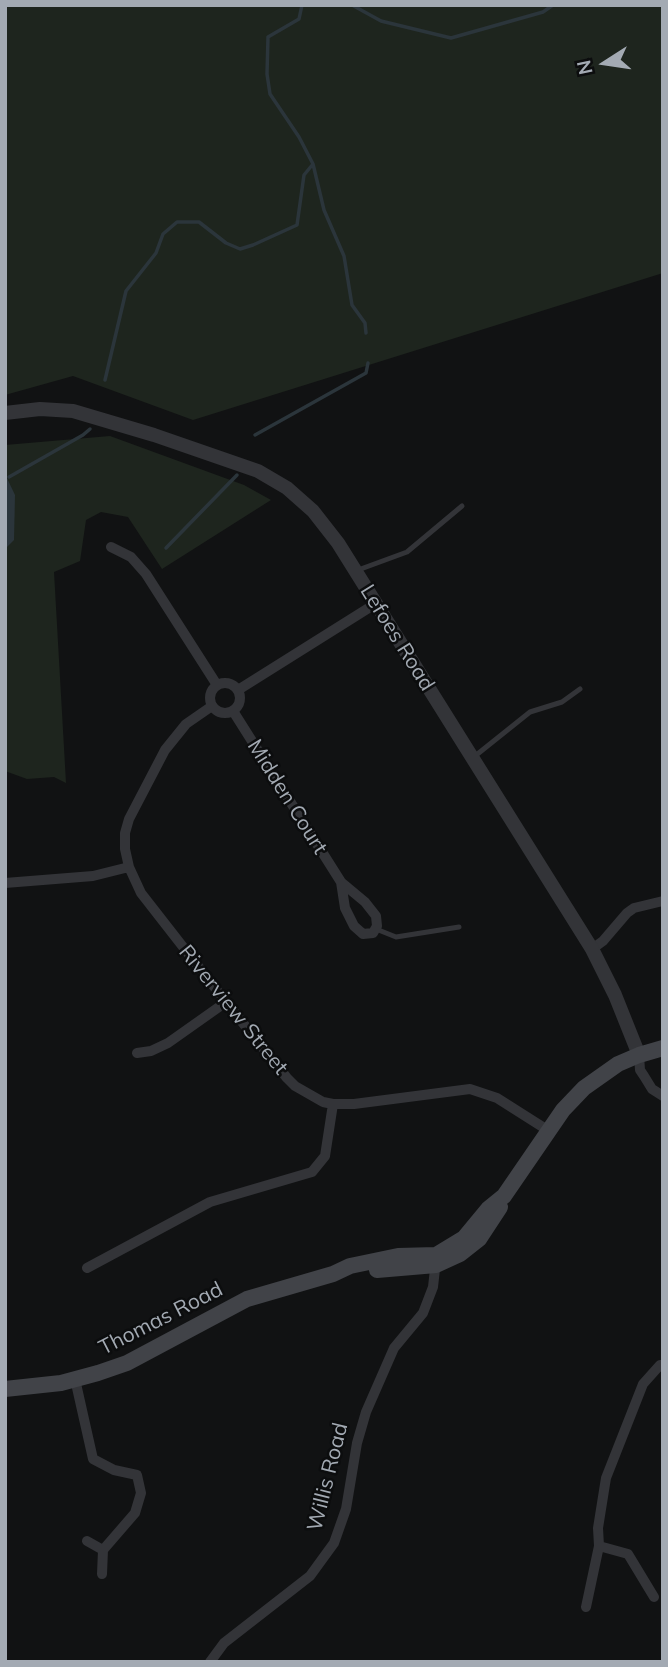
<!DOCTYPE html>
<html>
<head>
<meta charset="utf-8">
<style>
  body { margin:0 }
  #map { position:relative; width:668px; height:1667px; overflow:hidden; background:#111213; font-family:Mulish,sans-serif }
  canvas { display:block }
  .frame { position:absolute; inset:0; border:7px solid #a3aab3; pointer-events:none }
  .north { position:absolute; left:570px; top:28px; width:70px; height:70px; -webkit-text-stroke:5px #0c0d0e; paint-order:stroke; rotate:258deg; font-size:19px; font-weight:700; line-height:28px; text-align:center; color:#a3aab3 }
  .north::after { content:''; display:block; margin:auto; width:24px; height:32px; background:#a3aab3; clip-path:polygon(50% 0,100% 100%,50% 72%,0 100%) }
</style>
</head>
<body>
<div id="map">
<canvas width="668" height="1667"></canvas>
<div class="frame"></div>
<div class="north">N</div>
</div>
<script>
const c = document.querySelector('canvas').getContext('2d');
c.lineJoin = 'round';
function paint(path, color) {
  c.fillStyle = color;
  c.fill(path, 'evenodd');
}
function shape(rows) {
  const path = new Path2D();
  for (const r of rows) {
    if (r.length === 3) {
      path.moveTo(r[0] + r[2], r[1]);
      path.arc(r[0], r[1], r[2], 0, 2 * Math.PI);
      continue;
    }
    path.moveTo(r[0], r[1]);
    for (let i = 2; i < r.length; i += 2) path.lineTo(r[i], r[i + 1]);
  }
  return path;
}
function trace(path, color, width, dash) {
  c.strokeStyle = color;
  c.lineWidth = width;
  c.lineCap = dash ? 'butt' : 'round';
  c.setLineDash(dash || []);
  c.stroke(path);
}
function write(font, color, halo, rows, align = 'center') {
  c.font = font + ' Mulish,sans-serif';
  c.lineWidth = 5;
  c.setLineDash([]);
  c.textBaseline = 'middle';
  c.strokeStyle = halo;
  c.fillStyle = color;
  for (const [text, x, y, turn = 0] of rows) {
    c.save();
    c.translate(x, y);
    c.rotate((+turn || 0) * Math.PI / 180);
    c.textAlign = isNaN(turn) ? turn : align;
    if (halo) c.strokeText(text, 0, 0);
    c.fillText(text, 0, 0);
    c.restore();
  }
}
const green = shape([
  [5,5,663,5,663,273,193,420,73,376,5,395],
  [110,436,244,485,271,500,162,569,128,517,101,512,86,520,80,561,54,572,66,783,54,777,27,779,5,771,5,445]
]);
const water = shape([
  [5,474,15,495,14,540,5,549]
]);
const stream = shape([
  [352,5,381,21,451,38,543,12,553,5],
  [313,164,324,210,344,256,352,305,365,323,366,333],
  [105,380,126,291,156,253,163,234,177,222,199,222,226,243,240,249,253,245,297,225,304,175,313,164,299,137,270,94,267,74,268,37,299,19,302,5],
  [255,435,366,373,368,363],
  [9,477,83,435,90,429],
  [166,548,237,475]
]);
const service = shape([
  [358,570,407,552,462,506],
  [475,756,530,712,562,702,580,689],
  [376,929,396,937,459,927]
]);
const minor = shape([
  [111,547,131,557,146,574,217,685],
  [225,698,15],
  [238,690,375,604],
  [212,706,186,724,165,750,129,819,125,833,125,849,129,867,141,893,226,1002,287,1078,295,1086,323,1102,333,1104,354,1104,470,1089,497,1098,549,1131],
  [233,711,341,882,365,902,376,916,377,926,373,933,363,934,354,926,345,908,341,882],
  [5,883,93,876,129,867],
  [592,949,603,941,627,913,634,908,663,901],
  [137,1053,151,1051,168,1043,226,1002],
  [639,1055,640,1070,644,1076,652,1089,663,1096],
  [87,1268,210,1202,312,1172,325,1156,333,1104],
  [75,1379,93,1459,114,1470,137,1475,141,1493,135,1513,103,1550,87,1541],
  [599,1546,628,1554,654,1597],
  [102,1574,103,1550],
  [586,1607,599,1546,598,1528,606,1478,643,1384,660,1365,663,1365],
  [210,1662,224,1643,310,1576,334,1543,346,1509,357,1443,366,1412,394,1348,423,1313,433,1287,436,1260]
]);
const tertiary = shape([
  [5,413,40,409,73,411,154,435,258,471,287,488,313,511,338,543,592,949,615,995,639,1055]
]);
const secondary = shape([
  [377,1270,436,1265,460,1254,479,1239,500,1207],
  [5,1389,61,1383,98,1373,127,1363,247,1299,333,1274,350,1266,398,1256,436,1255,464,1238,488,1209,504,1196,563,1110,584,1088,618,1064,639,1055,663,1048]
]);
const streetNames = [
  ["Lefoes Road",397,638,58],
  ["Midden Court",287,797,58],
  ["Riverview Street",233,1010,51],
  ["Thomas Road",161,1319,-27],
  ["Willis Road",328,1477,-76]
];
paint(green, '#1e251e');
paint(water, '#2b353b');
trace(stream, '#2b353b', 3.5);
trace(service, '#333438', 5);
trace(minor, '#333438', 10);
trace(tertiary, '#333438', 14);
trace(secondary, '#414348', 16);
write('21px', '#a3aab3', '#0c0d0e', streetNames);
</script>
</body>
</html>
